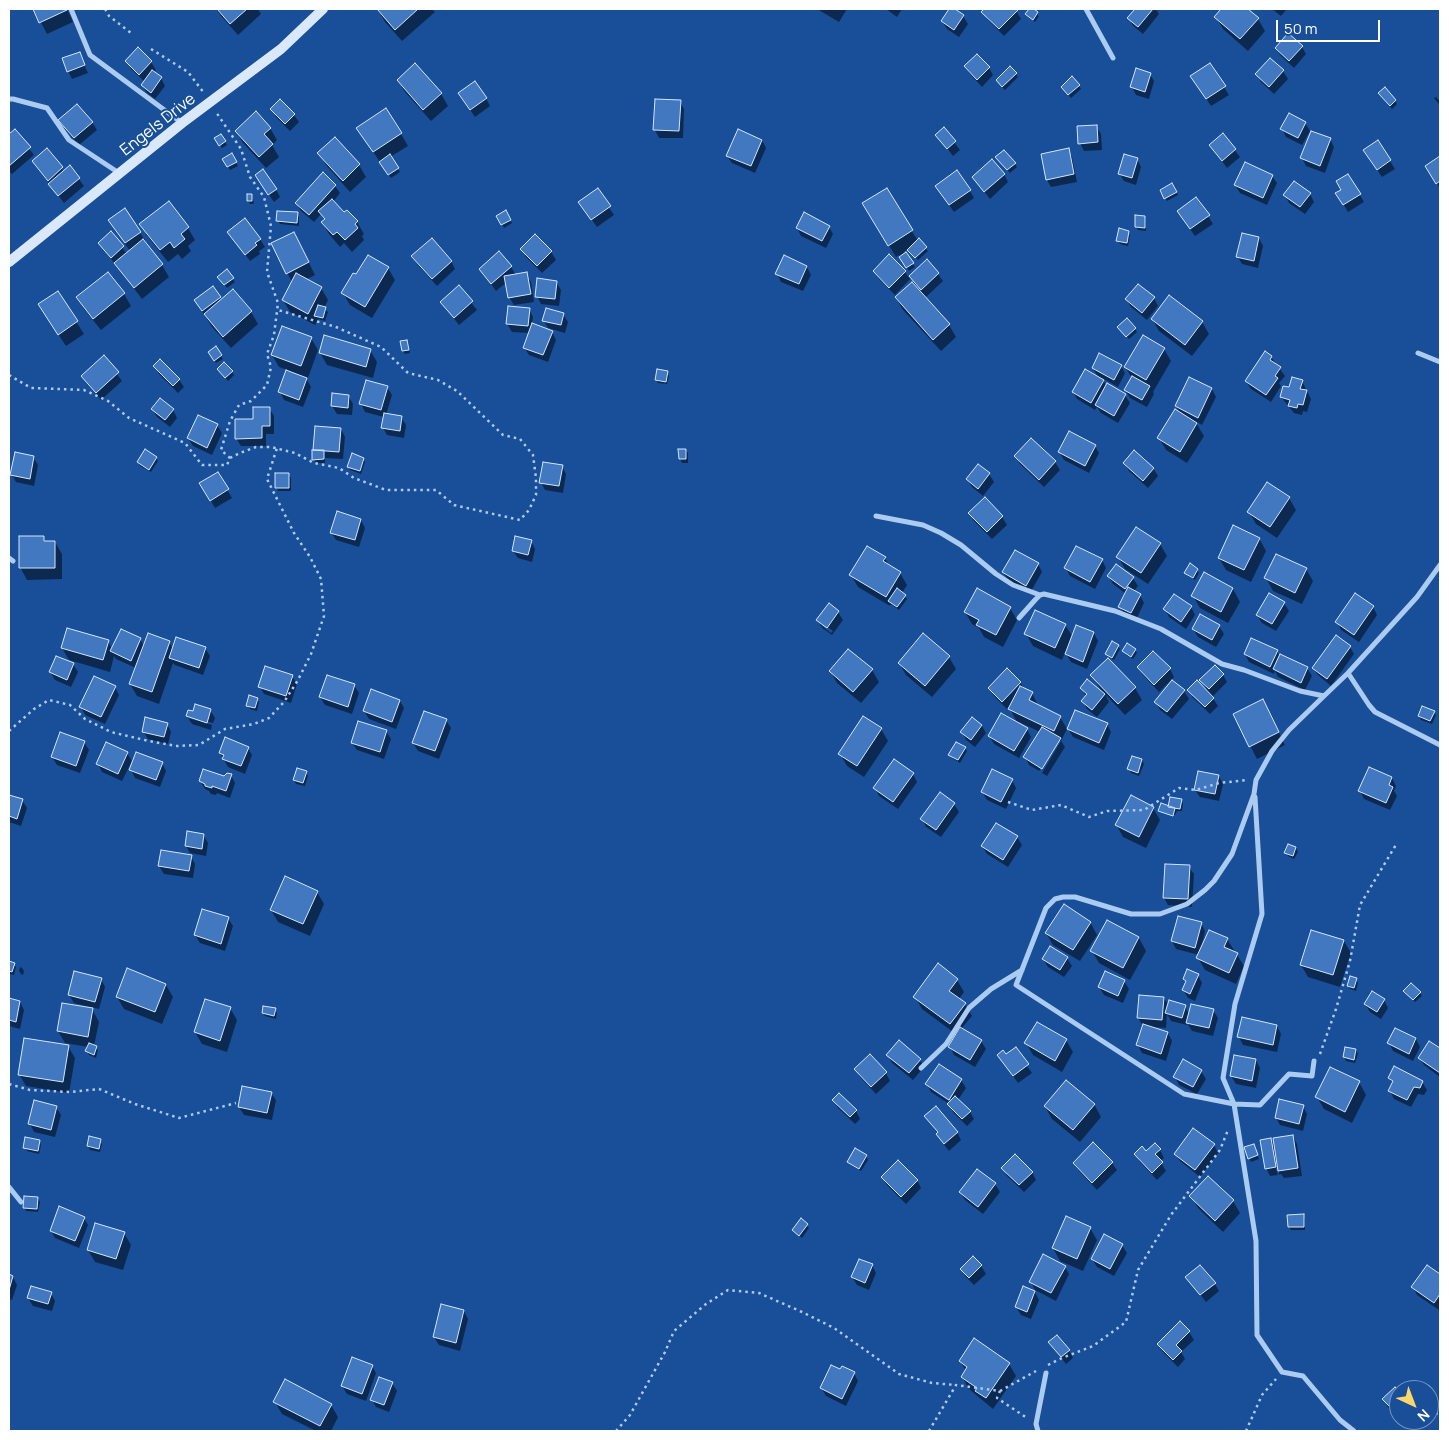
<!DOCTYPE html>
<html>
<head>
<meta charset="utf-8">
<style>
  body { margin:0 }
  #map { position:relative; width:1449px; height:1440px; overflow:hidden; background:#184f98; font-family:Manrope,sans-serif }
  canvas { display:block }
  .frame { position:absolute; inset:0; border:10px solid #fff; pointer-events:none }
  .north { position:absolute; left:1389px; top:1380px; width:50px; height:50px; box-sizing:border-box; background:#184f98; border:1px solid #7495c1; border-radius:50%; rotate:137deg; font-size:14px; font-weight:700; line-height:20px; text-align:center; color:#fff }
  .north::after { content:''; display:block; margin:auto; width:18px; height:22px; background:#ffd56c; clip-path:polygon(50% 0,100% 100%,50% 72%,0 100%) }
  .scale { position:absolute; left:1276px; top:20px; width:104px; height:22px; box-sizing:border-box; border:2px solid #fff; border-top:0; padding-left:6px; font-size:15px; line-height:18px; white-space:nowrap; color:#fff; -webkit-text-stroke:4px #184f98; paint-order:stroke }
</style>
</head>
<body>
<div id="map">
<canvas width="1449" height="1440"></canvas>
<div class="frame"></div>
<div class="north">N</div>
<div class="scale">50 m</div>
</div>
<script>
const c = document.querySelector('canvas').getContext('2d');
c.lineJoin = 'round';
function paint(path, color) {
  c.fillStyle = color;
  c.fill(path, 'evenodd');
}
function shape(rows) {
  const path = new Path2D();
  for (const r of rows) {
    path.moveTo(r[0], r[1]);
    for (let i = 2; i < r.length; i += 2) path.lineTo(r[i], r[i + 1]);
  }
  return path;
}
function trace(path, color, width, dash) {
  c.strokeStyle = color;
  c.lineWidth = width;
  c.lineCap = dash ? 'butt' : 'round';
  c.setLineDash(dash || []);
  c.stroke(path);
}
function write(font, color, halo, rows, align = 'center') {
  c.font = font + ' Manrope,sans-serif';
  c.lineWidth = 4;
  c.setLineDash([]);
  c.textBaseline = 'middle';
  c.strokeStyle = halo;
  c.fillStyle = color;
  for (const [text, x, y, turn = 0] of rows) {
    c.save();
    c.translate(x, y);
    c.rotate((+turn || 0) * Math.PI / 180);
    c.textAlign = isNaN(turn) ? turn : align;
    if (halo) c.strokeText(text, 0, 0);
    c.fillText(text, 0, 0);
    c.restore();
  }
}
const shadow = shape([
  [34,9,67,9,73,22,47,34],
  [216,9,258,9,261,14,238,35,221,16],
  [380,9,432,9,435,12,402,41,385,22,378,10],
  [817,9,847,9,839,22],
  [886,9,902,9,897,17],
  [950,9,963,16,968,24,959,37,947,29,942,21],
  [986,9,1015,9,1021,19,1004,36,987,19,983,12],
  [1031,9,1039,16,1035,22,1027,14],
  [1136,9,1156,9,1159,14,1143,34,1133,26,1129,18],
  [1223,9,1246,9,1258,19,1265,31,1248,51,1223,29,1216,17],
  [1272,9,1287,9,1281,16],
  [1302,47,1306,54,1294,68,1281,56,1276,49],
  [138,49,151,62,156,70,153,72,161,78,165,86,155,99,147,93,142,85,145,82,131,69,127,61],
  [79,53,88,73,72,79,68,71],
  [1270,60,1283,71,1288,79,1274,94,1261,82,1257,74],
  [1209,64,1229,95,1211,106,1197,84],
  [415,65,441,94,448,106,431,121,405,92,398,80],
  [965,67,989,68,993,75,982,87,970,74],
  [1016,74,1018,77,1005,90,999,84],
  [1150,74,1154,81,1149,99,1136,95,1132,87],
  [1079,86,1081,89,1071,98,1064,90],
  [1382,97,1395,101,1397,104,1392,109],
  [1436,97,1440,102,1439,104,1434,98],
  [486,98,490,106,475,117,464,101],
  [680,102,684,109,683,138,659,138,655,130],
  [272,109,294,115,299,122,290,131,276,117],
  [60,121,92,122,97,130,79,145,64,128],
  [1305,123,1310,131,1302,145,1286,137,1282,129],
  [1096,126,1101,134,1102,150,1084,151,1080,143],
  [270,128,277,140,272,145,279,157,266,168,243,143,236,131],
  [944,129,960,150,953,156,937,135],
  [15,131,34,155,12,174,9,171,9,136],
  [401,134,408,146,390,157,400,172,391,178,365,140],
  [221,135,227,145,222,148,216,139],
  [1223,135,1240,157,1227,168,1210,145],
  [334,138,359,165,366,177,350,192,326,165,319,153],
  [1330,139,1334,147,1325,173,1306,166,1302,158],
  [762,140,766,148,755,173,732,163,727,156],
  [1378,142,1395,169,1382,177,1369,158],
  [1068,149,1072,157,1077,182,1051,187,1047,180],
  [47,150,64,172,70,167,84,186,64,203,33,162],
  [232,155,238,166,230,170,224,159],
  [1440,158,1440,189,1427,166],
  [1137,159,1141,167,1136,185,1124,181,1119,173],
  [999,161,1015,164,1017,167,1010,173],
  [323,174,335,186,340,193,333,202,344,214,357,222,364,234,362,236,364,240,352,252,344,243,340,247,329,234,322,222,325,220,321,214,314,222,301,211,296,203],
  [1004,174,1008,182,990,199,973,177],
  [1348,175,1364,202,1348,212,1337,194,1343,190],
  [1272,176,1277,183,1267,205,1240,193,1235,185],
  [261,183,276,189,280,197,274,202],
  [1172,184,1178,195,1167,201,1161,190],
  [597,190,614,215,597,227,585,210],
  [886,190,918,241,928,251,918,260,908,249,904,252,915,267,909,271,899,255,896,257,871,216],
  [970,191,974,198,954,212,941,194],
  [1310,194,1314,202,1305,214,1289,203,1285,195],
  [251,196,253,199,254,204,250,204,248,201],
  [169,203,188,228,195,240,188,246,191,251,182,259,178,254,168,262,148,237,141,225],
  [125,210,140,233,145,240,143,242,162,265,169,277,142,299,99,243,111,233,127,254,130,251,114,228],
  [505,212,512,223,504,228,498,216],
  [297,214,299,217,299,226,280,224,278,221],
  [1208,216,1213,224,1195,236,1183,219],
  [1144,217,1146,220,1146,231,1138,230,1136,227],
  [829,227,833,234,826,248,801,236,797,228],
  [229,232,260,239,265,247,259,251,260,254,250,261],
  [1128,232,1130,235,1128,246,1120,244,1118,241],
  [1259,238,1263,246,1258,268,1242,264,1238,257],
  [272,244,300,245,315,275,305,280,321,288,328,300,324,308,328,312,325,321,318,319,315,325,290,312,283,300,292,282],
  [522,249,551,252,556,260,542,273,526,257],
  [413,256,451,261,455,269,437,286,417,264],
  [889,256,905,272,909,278,927,261,938,274,943,281,925,298,949,325,956,337,941,351,903,310,896,298,914,282,911,278,895,295,879,279,874,271],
  [511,267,516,275,526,274,531,282,534,302,514,305,509,297,507,282,496,291,480,269],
  [807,267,811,275,803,291,781,282,777,274],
  [388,268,395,280,372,318,350,305,343,293,357,276],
  [108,273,124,294,131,306,101,330,84,309,77,297],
  [233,279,235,282,227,288,221,280],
  [556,282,561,290,559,306,541,304,537,296],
  [459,287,477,310,459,325,441,302],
  [233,290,251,312,258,324,231,348,212,327,195,300,220,298,222,300],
  [58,293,84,334,66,346,47,317],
  [1154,298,1158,306,1147,320,1131,307,1126,299],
  [529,309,533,317,532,325,552,332,556,340,548,362,529,355,524,347,530,333,512,332,507,324],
  [563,314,568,322,565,333,548,328,544,321],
  [1152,319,1202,322,1209,334,1192,356,1159,331],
  [1135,329,1137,332,1129,339,1121,330],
  [311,338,318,350,308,378,305,376,311,387,303,407,284,400,280,392,288,370,279,367,272,355],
  [407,341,410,353,405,354,403,351],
  [216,348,223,359,216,363,209,353],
  [1164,349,1171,361,1153,392,1154,394,1147,407,1130,398,1125,390,1132,378,1125,367],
  [370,350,377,362,373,378,327,365,320,353],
  [1265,353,1271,357,1285,376,1279,383,1281,386,1271,402,1251,389,1246,381],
  [104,357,122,381,101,400,82,376],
  [1121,366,1125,373,1118,387,1102,378,1107,387,1125,395,1130,403,1118,423,1101,413,1097,407,1095,410,1077,399,1073,392,1099,379,1093,368],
  [155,367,179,380,184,387,178,393,159,374],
  [218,369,232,372,234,375,228,381],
  [667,372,669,376,667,384,658,383,656,379],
  [1190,379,1212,389,1216,397,1202,425,1195,421,1204,436,1187,463,1166,450,1159,438,1181,415,1176,406],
  [1302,381,1311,399,1307,412,1303,411,1302,415,1294,413,1281,397],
  [387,387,392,395,386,415,401,417,406,425,404,438,387,435,383,428,384,417,365,412,361,404],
  [349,397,353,404,352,415,337,414,332,406],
  [269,408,274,416,274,434,266,434,266,446,241,446,236,438,254,420],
  [152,409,173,410,177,418,170,427,157,417],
  [217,425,222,433,212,455,193,446,188,438],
  [341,429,345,437,343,459,325,458,325,463,316,463,314,460],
  [1031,440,1055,462,1060,470,1044,487,1020,464,1016,457],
  [1095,446,1099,453,1089,473,1064,460,1059,452],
  [680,450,686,450,688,453,688,463,682,463,680,459],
  [33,457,38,465,34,486,16,482,12,475],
  [156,458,158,461,151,472,140,466,138,462],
  [363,459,365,462,361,474,350,470,348,466],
  [1124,463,1153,468,1158,476,1148,488,1129,471],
  [562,466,566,474,563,493,545,490,541,482],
  [218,474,232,498,215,508,201,484],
  [989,474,994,482,983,496,972,487,967,479],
  [289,475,291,478,291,491,278,491,276,487],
  [1289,498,1296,510,1277,538,1256,524,1249,512],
  [985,499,1002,517,1007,525,992,539,974,521,970,513],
  [361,520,365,528,359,547,336,540,331,532],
  [43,537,46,542,55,542,62,554,62,579,27,580,20,567],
  [1259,538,1266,551,1251,582,1226,570,1219,558],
  [531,541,535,549,532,562,518,558,513,551],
  [1160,544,1167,556,1148,584,1125,569,1118,557],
  [885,558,890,567,900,573,907,585,902,593,907,599,899,610,892,605,889,605,890,606,858,587,851,575],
  [1102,560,1106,568,1095,589,1070,576,1066,568],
  [1038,564,1042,572,1030,593,1008,580,1003,572],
  [1306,569,1313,581,1302,604,1273,591,1266,578],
  [1197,570,1199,573,1195,580,1188,576,1186,573],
  [1205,574,1233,589,1240,602,1228,623,1200,608,1193,596],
  [1108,576,1133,578,1138,586,1133,592,1140,595,1144,603,1136,620,1124,614,1120,606,1126,594,1113,584],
  [1284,603,1289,611,1276,631,1262,623,1257,615],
  [829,605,838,612,843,620,832,635,822,628,818,620],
  [822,623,833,631,831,633,822,626],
  [1191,607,1195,615,1186,629,1169,617,1165,609],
  [1373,607,1377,615,1359,642,1341,630,1337,622],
  [1010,608,1017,620,1003,647,984,637,979,628,972,624,965,612],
  [1065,625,1073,637,1094,633,1098,641,1087,669,1071,662,1065,652,1062,660,1033,646,1026,634],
  [1219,626,1224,634,1216,647,1198,637,1193,629],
  [923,635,949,657,956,669,932,697,906,675,899,663],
  [140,639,144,646,169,642,173,649,205,648,210,656,203,675,175,665,173,663,159,704,137,696,130,684,136,668,116,659,114,656,110,672,69,660,62,648,108,641,112,649],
  [1118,646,1120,649,1114,660,1108,657,1106,654],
  [1350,647,1354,654,1331,686,1318,675,1313,668],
  [1135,650,1137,653,1133,659,1126,655,1124,651],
  [1277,651,1280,657,1307,668,1312,676,1305,690,1278,677,1275,671,1274,674,1249,662,1245,654],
  [73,664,78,672,71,687,55,680,50,672],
  [1138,667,1170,669,1174,677,1159,692,1143,675],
  [872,670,879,682,861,703,837,683,830,671],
  [1092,675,1135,688,1142,700,1125,715,1105,694,1109,702,1097,717,1087,709,1083,701,1086,696,1081,688,1102,692],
  [1223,675,1227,682,1212,697,1218,706,1210,714,1193,698,1189,690,1207,691,1201,680],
  [292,676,297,684,291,703,264,694,260,687],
  [1020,682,1025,690,1032,693,1038,705,1060,717,1067,729,1061,741,1065,747,1047,776,1042,773,1061,741,1058,741,1039,771,1029,765,1025,757,1040,732,1019,722,1018,724,1009,707,1007,709,994,696,990,688],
  [1172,682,1184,691,1189,699,1172,719,1160,710,1156,702],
  [354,685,359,693,352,714,325,705,320,697],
  [115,687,119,695,105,724,85,715,81,707],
  [257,699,259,702,257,711,250,709,248,706],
  [400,701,404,708,396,729,369,719,364,711],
  [195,706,210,710,215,718,213,723,187,717,189,711,193,712],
  [1269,712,1285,745,1257,759,1234,714],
  [1434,712,1436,715,1432,724,1421,720,1419,716],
  [188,718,212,725,211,730,192,724],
  [972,719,982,726,986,733,975,747,966,740,962,732],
  [446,720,451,728,439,759,418,751,413,743],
  [167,724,171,732,168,744,148,739,143,731],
  [1107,724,1111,732,1104,750,1073,737,1068,729],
  [881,729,888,741,864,777,847,766,840,754],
  [1027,729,1031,737,1019,758,994,744,989,736],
  [386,731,391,739,384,759,357,750,352,743],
  [84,742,89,750,80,773,57,765,52,757],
  [248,748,252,755,245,774,228,767,220,753],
  [965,748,967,751,960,763,952,758,950,755],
  [127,753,132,761,122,781,102,772,98,764],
  [1142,760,1144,764,1139,776,1131,773,1129,769],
  [162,763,166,771,160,787,135,778,131,770],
  [306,772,308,776,305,786,296,784,294,780],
  [913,774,917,782,898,809,879,796,875,788],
  [231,775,235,783,230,798,217,793,216,795,211,794,209,791,205,789,200,781],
  [1219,776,1223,784,1219,801,1200,797,1195,790],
  [1392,778,1396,786,1394,791,1397,796,1390,810,1364,799,1360,791],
  [1012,780,1016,788,1006,809,987,800,982,792],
  [940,794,954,804,959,812,941,837,926,827,922,819],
  [9,796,22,800,27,808,21,826,9,822],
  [1171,798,1181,800,1183,803,1182,811,1177,811,1175,815,1161,810,1161,812,1160,810,1162,804,1170,807],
  [1153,808,1160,820,1146,848,1123,837,1116,824],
  [203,835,208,843,206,856,190,853,186,846],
  [1017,837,1022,845,1008,867,987,854,982,846],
  [1289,846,1296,848,1298,852,1294,859,1288,856,1286,853],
  [191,856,195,864,193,878,164,874,159,866],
  [1189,867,1194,874,1192,907,1168,905,1164,898],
  [317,892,324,904,310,936,278,922,271,910],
  [1178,917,1201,923,1205,931,1202,945,1227,939,1244,966,1236,984,1205,970,1198,958,1199,955,1176,949,1172,941],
  [228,918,233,926,225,951,200,943,195,935],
  [1090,922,1097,935,1080,961,1053,945,1046,933],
  [1108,922,1139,938,1146,951,1130,980,1099,963,1092,951],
  [1344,941,1351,953,1340,987,1308,977,1301,965],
  [1067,958,1072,966,1064,977,1048,967,1043,959],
  [9,962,14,964,16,967,14,975,9,974],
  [20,967,22,968,24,971,23,975,21,974,19,971],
  [1198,975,1202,983,1195,1001,1188,998,1183,990,1186,983,1184,979],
  [101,979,105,987,99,1009,91,1007,99,1022,94,1046,98,1050,96,1058,89,1055,87,1051,88,1047,65,1043,58,1031,90,1009,90,1007,74,1003,69,995],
  [1356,979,1358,983,1356,991,1350,989,1348,986],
  [957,980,964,992,959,999,965,1004,972,1016,961,1029,981,1041,986,1049,975,1067,954,1055,950,1047,957,1035,922,1009,915,997],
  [1124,981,1129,989,1123,1003,1104,995,1099,987],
  [166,985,173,997,162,1024,124,1009,117,997],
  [1420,993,1422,996,1415,1002,1407,994],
  [1140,996,1164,998,1169,1006,1185,1006,1189,1014,1213,1010,1218,1018,1213,1036,1192,1031,1187,1023,1187,1025,1171,1021,1167,1014,1166,1028,1149,1027,1168,1033,1172,1041,1166,1061,1142,1053,1138,1045,1143,1026,1138,1018],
  [9,1000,20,1002,24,1010,20,1029,9,1026],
  [1384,1000,1388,1008,1381,1019,1370,1012,1365,1004],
  [230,1008,237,1020,227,1052,202,1044,195,1032],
  [275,1010,277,1013,276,1019,265,1016,263,1013],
  [1277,1026,1281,1034,1277,1052,1243,1045,1239,1037],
  [1395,1030,1416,1039,1420,1047,1413,1061,1393,1051,1389,1043],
  [1066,1040,1073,1052,1062,1072,1033,1055,1026,1043],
  [1430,1042,1440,1049,1440,1077,1424,1065,1419,1058],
  [68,1046,75,1058,69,1093,26,1086,19,1074],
  [1015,1049,1032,1073,1018,1083,998,1055,1006,1056],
  [1356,1050,1358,1054,1355,1063,1346,1061,1344,1057],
  [888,1055,920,1060,924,1067,913,1080,892,1063],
  [1256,1060,1260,1068,1256,1088,1236,1084,1231,1076],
  [856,1070,886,1073,890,1081,876,1094,860,1077],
  [1201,1071,1206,1079,1197,1094,1179,1085,1175,1077],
  [1390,1078,1422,1082,1427,1090,1424,1095,1418,1094,1411,1107,1394,1099,1390,1091,1393,1084],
  [961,1080,966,1088,958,1100,970,1112,974,1119,967,1126,953,1112,949,1104,931,1092,927,1084],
  [932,1087,955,1102,953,1104,932,1090],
  [1359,1082,1366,1095,1352,1123,1324,1109,1317,1097],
  [271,1093,276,1100,272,1120,244,1115,239,1107],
  [833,1100,856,1111,860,1119,855,1124,838,1108],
  [1094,1104,1101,1117,1080,1142,1052,1119,1045,1107],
  [1303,1106,1307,1114,1303,1131,1280,1125,1276,1118],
  [56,1107,61,1115,55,1137,34,1132,30,1124],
  [926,1116,957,1132,961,1140,949,1151,942,1142,937,1135,939,1134],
  [1293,1136,1297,1144,1302,1176,1284,1178,1281,1174,1279,1175,1279,1170,1275,1166,1278,1175,1270,1176,1266,1168,1271,1139,1276,1148],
  [39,1141,41,1145,39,1154,27,1151,25,1147],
  [100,1141,102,1144,100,1152,90,1150,88,1146],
  [1214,1145,1218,1153,1200,1177,1180,1161,1175,1154],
  [1255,1149,1259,1159,1251,1162,1249,1158],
  [1160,1150,1164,1158,1160,1161,1166,1171,1157,1180,1140,1162,1136,1155],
  [866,1156,868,1160,861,1171,851,1165,849,1162],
  [1112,1163,1117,1170,1097,1190,1079,1171,1074,1164],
  [1003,1168,1032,1172,1036,1180,1024,1192,1007,1176],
  [977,1170,995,1184,1000,1192,983,1214,965,1200,960,1192],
  [882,1177,917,1180,921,1188,906,1204,887,1185],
  [1208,1177,1233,1201,1240,1213,1223,1232,1198,1208,1191,1196],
  [38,1198,40,1202,38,1212,26,1211,24,1207],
  [1303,1216,1305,1219,1305,1230,1291,1230,1289,1227],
  [84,1218,88,1225,79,1248,55,1238,51,1231],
  [801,1220,809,1228,802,1238,793,1230],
  [1090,1228,1097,1240,1083,1271,1060,1261,1053,1248],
  [124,1233,131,1245,123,1270,95,1262,88,1250],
  [1122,1245,1127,1253,1114,1276,1097,1267,1092,1259],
  [973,1258,981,1266,986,1274,974,1285,966,1277,961,1269],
  [872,1265,876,1273,869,1290,857,1285,852,1277],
  [1427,1266,1440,1276,1440,1307,1439,1310,1417,1295,1413,1287],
  [1065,1267,1069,1274,1056,1301,1035,1290,1031,1282],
  [9,1276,13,1277,17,1285,12,1300,9,1299],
  [1187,1277,1215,1284,1219,1291,1206,1302],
  [1024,1288,1035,1292,1039,1300,1031,1319,1021,1315,1016,1307],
  [51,1293,55,1301,52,1311,33,1306,28,1298],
  [464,1311,468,1319,460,1351,439,1345,434,1337],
  [1180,1323,1189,1332,1194,1340,1181,1352,1185,1359,1178,1367,1163,1352,1158,1345],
  [974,1340,1009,1364,1016,1376,993,1409,969,1389,962,1377,966,1371,960,1361],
  [1049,1343,1069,1350,1073,1358,1066,1364],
  [372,1366,376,1373,366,1401,347,1394,342,1386],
  [854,1373,858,1381,846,1406,826,1396,821,1388],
  [392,1383,397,1391,389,1412,376,1407,372,1400],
  [1399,1393,1399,1418,1388,1407,1384,1399],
  [275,1402,331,1405,338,1417,331,1431,316,1431,282,1414]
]);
const building = shape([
  [33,9,67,9,67,10,39,23,33,9],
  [217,9,247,9,230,24,217,9],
  [377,9,418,9,395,30,377,9],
  [949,9,955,9,964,15,954,30,941,21,949,9],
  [984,9,1016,9,1018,10,999,29,981,12,984,9],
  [1029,9,1034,9,1038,12,1033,20,1025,14,1029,9],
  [1135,9,1153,9,1138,27,1127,18,1135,9],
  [1221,9,1248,9,1259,18,1240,39,1214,17,1221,9],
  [1288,33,1303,46,1289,61,1275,48,1288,33],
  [138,47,152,61,139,75,125,61,138,47],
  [80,52,85,65,67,72,62,58,80,52],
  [977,54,990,67,977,80,964,66,977,54],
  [1270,58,1284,70,1269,87,1255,74,1270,58],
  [415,63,442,93,423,110,397,80,415,63],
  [1210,63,1226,86,1206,99,1190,76,1210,63],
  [1010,66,1017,73,1002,87,996,80,1010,66],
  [1136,68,1151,73,1145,92,1130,87,1136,68],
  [152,70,162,77,151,93,141,85,152,70],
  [1072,76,1080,85,1068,95,1061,87,1072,76],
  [475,81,487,98,470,110,458,93,475,81],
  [1385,87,1396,100,1390,106,1378,93,1385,87],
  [280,99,295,114,285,124,270,109,280,99],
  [655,99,681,100,679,131,653,130,655,99],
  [77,104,93,122,74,138,58,120,77,104],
  [386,108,402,133,373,152,356,128,386,108],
  [256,111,271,128,264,134,273,144,259,157,235,131,256,111],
  [1289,113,1306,122,1298,138,1280,129,1289,113],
  [1097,125,1098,142,1078,144,1077,126,1097,125],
  [944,127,956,141,947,149,935,135,944,127],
  [15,129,31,147,9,166,9,134,15,129],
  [738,129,762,140,751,166,726,156,738,129],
  [1311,131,1331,138,1320,166,1300,158,1311,131],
  [1223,133,1236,149,1222,161,1209,145,1223,133],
  [221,134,226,141,219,146,214,138,221,134],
  [335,137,360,164,343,181,317,153,335,137],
  [1378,140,1391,160,1377,170,1363,150,1378,140],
  [47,148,63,167,48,181,32,161,47,148],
  [1069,148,1074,174,1046,180,1041,154,1069,148],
  [1004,150,1016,163,1007,170,995,157,1004,150],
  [232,153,237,162,227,167,222,159,232,153],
  [390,154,399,168,388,175,379,162,390,154],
  [1124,154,1138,158,1132,178,1118,174,1124,154],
  [1440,156,1440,181,1436,184,1425,166,1440,156],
  [992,159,1005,174,984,192,972,177,992,159],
  [1245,162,1273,175,1263,198,1234,185,1245,162],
  [70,165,80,178,58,196,48,184,70,165],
  [263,169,277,189,268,195,255,175,263,169],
  [957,170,971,190,949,205,935,186,957,170],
  [323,172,336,185,309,215,295,203,323,172],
  [1348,174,1361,194,1343,205,1335,193,1341,190,1336,181,1348,174],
  [1294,181,1311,193,1300,207,1283,195,1294,181],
  [1172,183,1177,192,1164,199,1160,190,1172,183],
  [598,188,611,206,591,220,578,202,598,188],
  [887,188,913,230,888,246,862,203,887,188],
  [247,194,252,194,252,201,247,201,247,194],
  [1196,197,1210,215,1190,229,1177,211,1196,197],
  [332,199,344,212,347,210,358,221,355,224,358,228,345,240,337,232,333,235,321,222,325,219,318,211,332,199],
  [169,201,189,227,181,234,185,239,174,248,170,242,160,250,139,224,169,201],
  [125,208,141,232,125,243,108,220,125,208],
  [506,210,511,220,501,225,496,216,506,210],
  [277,211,298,212,297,223,276,221,277,211],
  [804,212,830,226,822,241,796,228,804,212],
  [1135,215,1145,216,1145,228,1135,227,1135,215],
  [245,218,261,239,255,243,257,245,245,255,227,232,245,218],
  [1119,228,1129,231,1127,243,1116,241,1119,228],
  [111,231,124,246,111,258,98,243,111,231],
  [294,232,309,262,286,274,271,243,294,232],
  [1242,233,1259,237,1254,261,1236,257,1242,233],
  [535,234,552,251,537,266,520,249,535,234],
  [432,238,452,261,432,279,411,256,432,238],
  [919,238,927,247,915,258,907,250,919,238],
  [143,239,163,264,134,288,114,263,143,239],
  [499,251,512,266,491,284,479,269,499,251],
  [906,252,914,263,906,268,899,257,906,252],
  [889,254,906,271,889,288,873,271,889,254],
  [368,255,389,267,365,307,341,293,353,273,356,274,368,255],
  [784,255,807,266,799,284,775,274,784,255],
  [927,259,939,273,921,290,909,276,927,259],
  [227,269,234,278,224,285,217,277,227,269],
  [108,272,125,293,93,319,76,297,108,272],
  [527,272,531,294,508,298,504,276,527,272],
  [296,273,322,287,308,314,282,300,296,273],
  [537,278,557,281,555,299,535,297,537,278],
  [912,282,950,324,933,340,895,297,912,282],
  [1138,284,1155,297,1142,313,1125,299,1138,284],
  [459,285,473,301,454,318,440,302,459,285],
  [213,286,221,297,202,311,194,300,213,286],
  [233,289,252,311,223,337,204,314,233,289],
  [58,291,78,321,58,335,38,304,58,291],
  [1169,295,1203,321,1185,345,1151,319,1169,295],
  [318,305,326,307,323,318,314,316,318,305],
  [508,306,530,308,528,326,506,324,508,306],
  [546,308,564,313,561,325,542,321,546,308],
  [1127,318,1136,328,1126,337,1117,327,1127,318],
  [532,323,553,331,543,355,523,348,532,323],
  [282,326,312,337,301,366,271,355,282,326],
  [324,335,371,349,366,367,319,353,324,335],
  [1143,335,1165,348,1146,380,1124,367,1143,335],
  [407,340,409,350,402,351,400,341,407,340],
  [216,346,222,355,214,361,208,352,216,346],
  [1265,351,1272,356,1270,360,1281,367,1275,376,1278,378,1266,395,1245,381,1265,351],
  [1099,353,1122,365,1114,380,1092,368,1099,353],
  [104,355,119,372,96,393,81,376,104,355],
  [160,359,180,379,173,386,153,366,160,359],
  [224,362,233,371,225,378,217,369,224,362],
  [657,369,668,371,666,382,655,380,657,369],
  [1085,369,1104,380,1091,403,1072,392,1085,369],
  [286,370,307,378,299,400,278,392,286,370],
  [1132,376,1150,386,1142,400,1124,390,1132,376],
  [1189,377,1212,388,1198,418,1175,406,1189,377],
  [1292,377,1303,380,1300,389,1307,390,1303,405,1298,404,1297,408,1288,406,1290,400,1280,397,1283,386,1289,387,1292,377],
  [366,380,388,386,381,410,359,404,366,380],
  [1107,383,1126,394,1114,416,1095,405,1107,383],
  [332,393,349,395,348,408,331,406,332,393],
  [160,398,174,409,165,420,151,409,160,398],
  [253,407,270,407,270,426,262,426,262,438,235,439,235,419,253,419,253,407],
  [1175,409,1197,423,1180,452,1157,438,1175,409],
  [384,413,402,416,400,431,381,428,384,413],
  [198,415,218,424,207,448,187,438,198,415],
  [315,426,341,428,339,452,313,450,315,426],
  [1069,431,1096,445,1085,466,1058,452,1069,431],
  [1031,438,1056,461,1039,480,1014,456,1031,438],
  [145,449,157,457,149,470,137,462,145,449],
  [678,449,686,449,686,459,679,459,678,449],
  [312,450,324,450,324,459,312,460,312,450],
  [1134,450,1154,468,1143,481,1123,463,1134,450],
  [15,452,34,456,30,479,10,475,15,452],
  [352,453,364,458,360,471,347,467,352,453],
  [543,462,563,465,559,486,539,483,543,462],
  [978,464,990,473,978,489,966,479,978,464],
  [218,472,229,489,210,501,199,483,218,472],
  [275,473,289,473,289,488,275,488,275,473],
  [1267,482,1290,497,1270,527,1247,512,1267,482],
  [985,497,1003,516,987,532,968,513,985,497],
  [337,511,361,519,355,540,330,533,337,511],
  [1233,525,1260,538,1244,570,1218,558,1233,525],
  [1136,527,1161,543,1141,573,1116,557,1136,527],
  [19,536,44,536,44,541,55,541,55,568,19,568,19,536],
  [515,536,532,540,528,555,512,551,515,536],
  [867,546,886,557,883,561,901,572,886,597,849,575,867,546],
  [1076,546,1103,559,1090,582,1064,568,1076,546],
  [1015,550,1039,563,1026,586,1002,572,1015,550],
  [1276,554,1307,568,1295,593,1264,578,1276,554],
  [1190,563,1198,569,1193,578,1184,573,1190,563],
  [1116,564,1134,577,1125,589,1107,576,1116,564],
  [1204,572,1233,588,1221,612,1191,596,1204,572],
  [1128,587,1141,594,1131,613,1118,607,1128,587],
  [897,588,906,595,897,607,888,601,897,588],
  [977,588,1011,607,996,635,976,625,979,620,964,612,977,588],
  [1269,593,1285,602,1272,624,1256,615,1269,593],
  [1355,593,1374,606,1354,635,1335,622,1355,593],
  [1174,594,1192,606,1181,622,1163,609,1174,594],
  [829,603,839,611,827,628,816,620,829,603],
  [1035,610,1066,624,1055,648,1024,634,1035,610],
  [1200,614,1220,625,1212,640,1192,629,1200,614],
  [1076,625,1094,632,1083,662,1065,654,1076,625],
  [67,628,109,640,103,660,61,648,67,628],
  [121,629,141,638,131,661,110,651,121,629],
  [148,633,170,641,152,692,129,684,148,633],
  [923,633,950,656,925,686,898,663,923,633],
  [1336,635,1351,646,1327,679,1312,668,1336,635],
  [176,637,206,647,199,668,169,658,176,637],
  [1251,638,1278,650,1270,667,1244,654,1251,638],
  [1112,641,1119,645,1112,658,1105,654,1112,641],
  [1127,643,1136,649,1131,657,1122,651,1127,643],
  [848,649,873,669,853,692,829,671,848,649],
  [1153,651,1171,668,1154,685,1137,667,1153,651],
  [1280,654,1308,667,1301,683,1273,669,1280,654],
  [56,656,74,663,67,680,49,672,56,656],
  [1108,658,1136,687,1118,704,1090,675,1108,658],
  [1215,665,1224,674,1209,689,1199,680,1215,665],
  [265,666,293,675,286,696,258,687,265,666],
  [1007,668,1021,682,1002,702,988,688,1007,668],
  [327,675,355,684,348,707,319,697,327,675],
  [94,676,116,686,101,717,79,707,94,676],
  [1087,679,1105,694,1092,710,1081,701,1087,694,1080,688,1087,679],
  [1172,680,1185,690,1167,712,1154,702,1172,680],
  [1197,680,1214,698,1205,707,1187,690,1197,680],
  [1020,686,1033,692,1029,700,1061,716,1054,731,1008,709,1020,686],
  [371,689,400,700,392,722,363,711,371,689],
  [249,695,258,698,255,708,246,706,249,695],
  [1263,699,1279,732,1249,747,1233,714,1263,699],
  [195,704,211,709,207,723,186,716,188,710,193,711,195,704],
  [1422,706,1435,711,1430,721,1418,716,1422,706],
  [1075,710,1108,723,1099,743,1067,729,1075,710],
  [424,711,447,719,435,751,412,743,424,711],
  [1001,713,1028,728,1014,751,988,736,1001,713],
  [863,716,882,728,857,766,838,754,863,716],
  [145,717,168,723,164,737,142,732,145,717],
  [972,717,982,725,971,740,960,732,972,717],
  [358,721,387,730,380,752,351,743,358,721],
  [1042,727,1061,738,1042,769,1023,757,1042,727],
  [60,732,85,741,76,766,51,757,60,732],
  [225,737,249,747,241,766,222,759,224,755,219,753,225,737],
  [106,742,128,752,118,774,96,764,106,742],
  [956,742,966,747,958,760,948,755,956,742],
  [136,752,163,762,156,780,129,770,136,752],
  [1132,756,1142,759,1138,773,1127,769,1132,756],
  [894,759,914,773,893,802,873,788,894,759],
  [1369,767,1392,777,1389,785,1393,787,1386,803,1358,791,1369,767],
  [297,768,307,771,303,783,293,780,297,768],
  [203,769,224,776,227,773,232,774,226,791,212,786,212,788,205,786,205,784,199,781,203,769],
  [992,769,1013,779,1001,802,981,792,992,769],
  [1198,771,1219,775,1215,794,1194,790,1198,771],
  [940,792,955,803,936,830,920,819,940,792],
  [9,795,23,799,17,819,9,816,9,795],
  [1131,795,1154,807,1139,837,1115,825,1131,795],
  [1170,797,1182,799,1180,809,1168,807,1170,797],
  [1161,803,1175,808,1173,816,1158,811,1161,803],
  [996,823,1018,836,1003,860,981,846,996,823],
  [187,831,204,834,202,849,185,846,187,831],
  [1288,844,1296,847,1293,856,1284,853,1288,844],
  [161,850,192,855,189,871,158,866,161,850],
  [1165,864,1190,865,1188,899,1163,898,1165,864],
  [285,876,318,891,303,924,270,910,285,876],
  [1064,904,1091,922,1073,950,1045,933,1064,904],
  [202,909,229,917,221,944,194,935,202,909],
  [1178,916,1202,922,1195,948,1171,941,1178,916],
  [1107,920,1139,937,1123,968,1090,951,1107,920],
  [1209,930,1228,938,1224,947,1238,953,1229,973,1196,958,1209,930],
  [1311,930,1344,940,1333,975,1300,965,1311,930],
  [1050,946,1068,957,1060,970,1042,959,1050,946],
  [9,961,15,963,12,972,9,971,9,961],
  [938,963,958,979,949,991,966,1003,950,1024,913,997,938,963],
  [127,968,166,984,155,1012,116,997,127,968],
  [1187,969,1199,974,1190,994,1182,990,1186,981,1183,979,1187,969],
  [74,971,102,978,95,1002,68,995,74,971],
  [1105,971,1125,980,1118,996,1098,987,1105,971],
  [1350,976,1357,978,1354,988,1347,986,1350,976],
  [1411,983,1421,992,1413,1000,1403,991,1411,983],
  [1372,991,1385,999,1377,1012,1364,1004,1372,991],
  [1139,995,1164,997,1162,1020,1137,1018,1139,995],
  [9,998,20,1001,16,1022,9,1020,9,998],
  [205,999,231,1007,220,1041,194,1032,205,999],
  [1169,1000,1186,1005,1182,1018,1165,1013,1169,1000],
  [62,1003,93,1008,88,1037,57,1031,62,1003],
  [1191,1004,1214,1009,1209,1028,1186,1023,1191,1004],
  [263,1006,276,1008,274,1016,262,1013,263,1006],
  [1242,1017,1277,1025,1273,1045,1237,1037,1242,1017],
  [1037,1022,1067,1039,1055,1061,1024,1043,1037,1022],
  [1143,1024,1168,1032,1161,1054,1136,1045,1143,1024],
  [960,1027,982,1040,970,1060,948,1047,960,1027],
  [1395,1028,1416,1038,1409,1054,1387,1043,1395,1028],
  [24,1038,69,1045,63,1082,18,1075,24,1038],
  [899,1040,921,1059,909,1073,886,1055,899,1040],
  [1429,1041,1440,1048,1440,1073,1418,1058,1429,1041],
  [89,1043,97,1046,94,1055,85,1051,89,1043],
  [1016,1047,1029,1064,1013,1076,997,1055,1003,1050,1006,1054,1016,1047],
  [1345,1047,1356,1049,1354,1060,1343,1057,1345,1047],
  [870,1054,887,1072,871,1087,854,1069,870,1054],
  [1234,1055,1256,1059,1252,1081,1230,1076,1234,1055],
  [1183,1059,1202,1070,1193,1087,1173,1077,1183,1059],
  [939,1064,962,1079,949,1100,925,1084,939,1064],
  [1394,1066,1423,1081,1420,1088,1414,1087,1407,1100,1388,1091,1393,1081,1388,1078,1394,1066],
  [1330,1067,1360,1081,1345,1112,1315,1097,1330,1067],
  [1066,1080,1095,1104,1073,1130,1044,1106,1066,1080],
  [242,1086,272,1092,267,1113,238,1107,242,1086],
  [839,1093,857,1110,850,1117,832,1100,839,1093],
  [955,1096,971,1111,962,1119,947,1104,955,1096],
  [1279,1099,1304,1105,1299,1124,1275,1118,1279,1099],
  [34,1100,57,1106,51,1130,28,1124,34,1100],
  [936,1106,958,1132,944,1144,936,1134,938,1132,924,1116,936,1106],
  [1193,1128,1215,1144,1195,1170,1174,1154,1193,1128],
  [1293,1135,1298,1168,1278,1171,1273,1138,1293,1135],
  [89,1136,101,1139,99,1149,87,1146,89,1136],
  [25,1137,40,1140,38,1151,23,1148,25,1137],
  [1271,1138,1276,1167,1265,1169,1260,1140,1271,1138],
  [1093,1142,1113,1162,1092,1183,1073,1163,1093,1142],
  [1155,1143,1161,1149,1155,1154,1163,1162,1152,1173,1134,1154,1142,1146,1146,1151,1155,1143],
  [1254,1144,1258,1155,1248,1159,1244,1147,1254,1144],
  [855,1148,867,1155,859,1169,847,1162,855,1148],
  [1015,1154,1033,1172,1019,1185,1001,1168,1015,1154],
  [898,1160,918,1180,901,1197,881,1177,898,1160],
  [977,1169,996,1183,978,1207,959,1192,977,1169],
  [1208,1176,1234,1200,1215,1221,1189,1196,1208,1176],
  [24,1196,38,1197,37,1209,23,1208,24,1196],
  [59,1206,85,1217,75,1241,50,1231,59,1206],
  [1304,1214,1304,1227,1288,1227,1287,1215,1304,1214],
  [1066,1216,1091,1227,1077,1259,1052,1248,1066,1216],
  [801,1218,808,1224,799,1236,792,1230,801,1218],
  [95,1223,125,1232,116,1259,87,1250,95,1223],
  [1104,1234,1123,1244,1110,1269,1091,1259,1104,1234],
  [1043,1254,1066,1266,1051,1293,1029,1282,1043,1254],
  [973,1256,982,1265,969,1278,960,1269,973,1256],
  [859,1259,873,1264,865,1283,851,1277,859,1259],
  [1200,1265,1216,1283,1200,1295,1185,1277,1200,1265],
  [1427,1265,1440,1274,1440,1294,1434,1303,1411,1287,1427,1265],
  [9,1274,13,1276,9,1290,9,1274],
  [31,1286,52,1292,48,1304,27,1298,31,1286],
  [1023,1286,1035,1291,1027,1312,1015,1307,1023,1286],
  [441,1304,464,1310,456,1343,433,1337,441,1304],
  [1180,1321,1190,1331,1176,1345,1182,1351,1173,1360,1157,1344,1180,1321],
  [1057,1335,1070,1350,1061,1357,1048,1342,1057,1335],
  [974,1338,1010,1363,986,1398,975,1391,977,1388,961,1377,967,1367,959,1361,974,1338],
  [352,1357,373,1365,362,1394,341,1386,352,1357],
  [831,1365,840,1369,842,1366,855,1372,842,1399,820,1388,831,1365],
  [379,1377,393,1382,384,1405,370,1400,379,1377],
  [285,1379,332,1404,320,1426,273,1402,285,1379],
  [1395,1387,1399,1391,1399,1408,1395,1412,1382,1399,1395,1387]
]);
const path = shape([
  [105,9,109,16,131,33],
  [151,49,188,72,204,93],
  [9,375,31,388,84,390,108,401,129,418,185,443,202,465,227,465,230,458,221,450,230,421,239,405,251,401,267,385,271,367,267,354,274,335,278,303,267,272,271,226,264,197,250,177,241,149,216,112],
  [230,458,240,453,256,447,271,447,295,453,314,463,339,468,354,478,386,490,436,490,454,505,520,520,529,510,536,495,536,478,533,455,520,439,503,435,457,391,438,380,408,373,381,347,336,327,278,310],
  [9,731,34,709,49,700,70,705,85,719,111,732,149,741,176,746,199,745,225,729,254,724,269,718,284,702,298,680,311,654,324,616,321,579,310,557,294,533,267,479,277,448],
  [1008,802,1032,810,1061,805,1089,817,1107,811,1144,810,1179,788,1196,790,1219,783,1247,780],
  [1320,1054,1336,1009,1350,961,1360,905,1397,843],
  [9,1084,30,1090,70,1092,99,1089,135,1104,179,1118,236,1103],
  [1048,1365,1062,1358,1093,1346,1126,1322,1138,1270,1171,1215,1220,1150,1228,1130],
  [1000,1391,1036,1371],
  [1429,1415,1440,1413],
  [616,1431,630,1415,665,1352,674,1331,706,1304,728,1290,759,1293,802,1312,834,1328,899,1374,932,1383,956,1385],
  [929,1431,956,1385,1000,1391,997,1398,1027,1418],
  [1246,1431,1262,1395,1276,1379]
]);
const street = shape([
  [71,9,90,55,182,123],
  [1086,9,1113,58],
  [9,99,13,99,47,108,69,140,119,173],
  [1418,353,1440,362],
  [876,516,923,525,941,533,961,545,996,574,1013,585,1040,595],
  [9,558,13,561],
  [1019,618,1035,600,1040,595,1044,594,1115,611,1161,629,1222,664,1244,670,1300,691,1324,696,1348,673,1417,597,1440,565],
  [1348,673,1369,705,1375,712,1440,745],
  [1255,797,1262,914,1235,1004,1223,1078,1234,1104,1256,1241,1257,1335,1282,1372,1303,1376,1340,1420,1354,1431],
  [1314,1061,1312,1076,1289,1074,1260,1105,1234,1104,1184,1094,1016,985,1046,908,1055,899,1063,897,1075,897,1131,914,1160,914,1187,904,1205,890,1214,881,1232,854,1254,794,1256,780,1272,751,1289,730,1324,696],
  [921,1068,946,1044,969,1008,991,989,1022,970],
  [9,1187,21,1202],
  [1038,1431,1036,1424,1046,1373]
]);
const secondary = shape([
  [9,262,182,123,281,49,323,9]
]);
const streetNames = [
  ["Engels Drive",158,125,-38]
];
paint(shadow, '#0007');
paint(building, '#4178bf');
trace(building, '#d3e5fc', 1);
trace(path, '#accbf1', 2.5, [2.5, 4]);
trace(street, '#accbf1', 5);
trace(secondary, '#dae8fc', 10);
write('16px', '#fff', '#184f98', streetNames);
</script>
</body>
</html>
